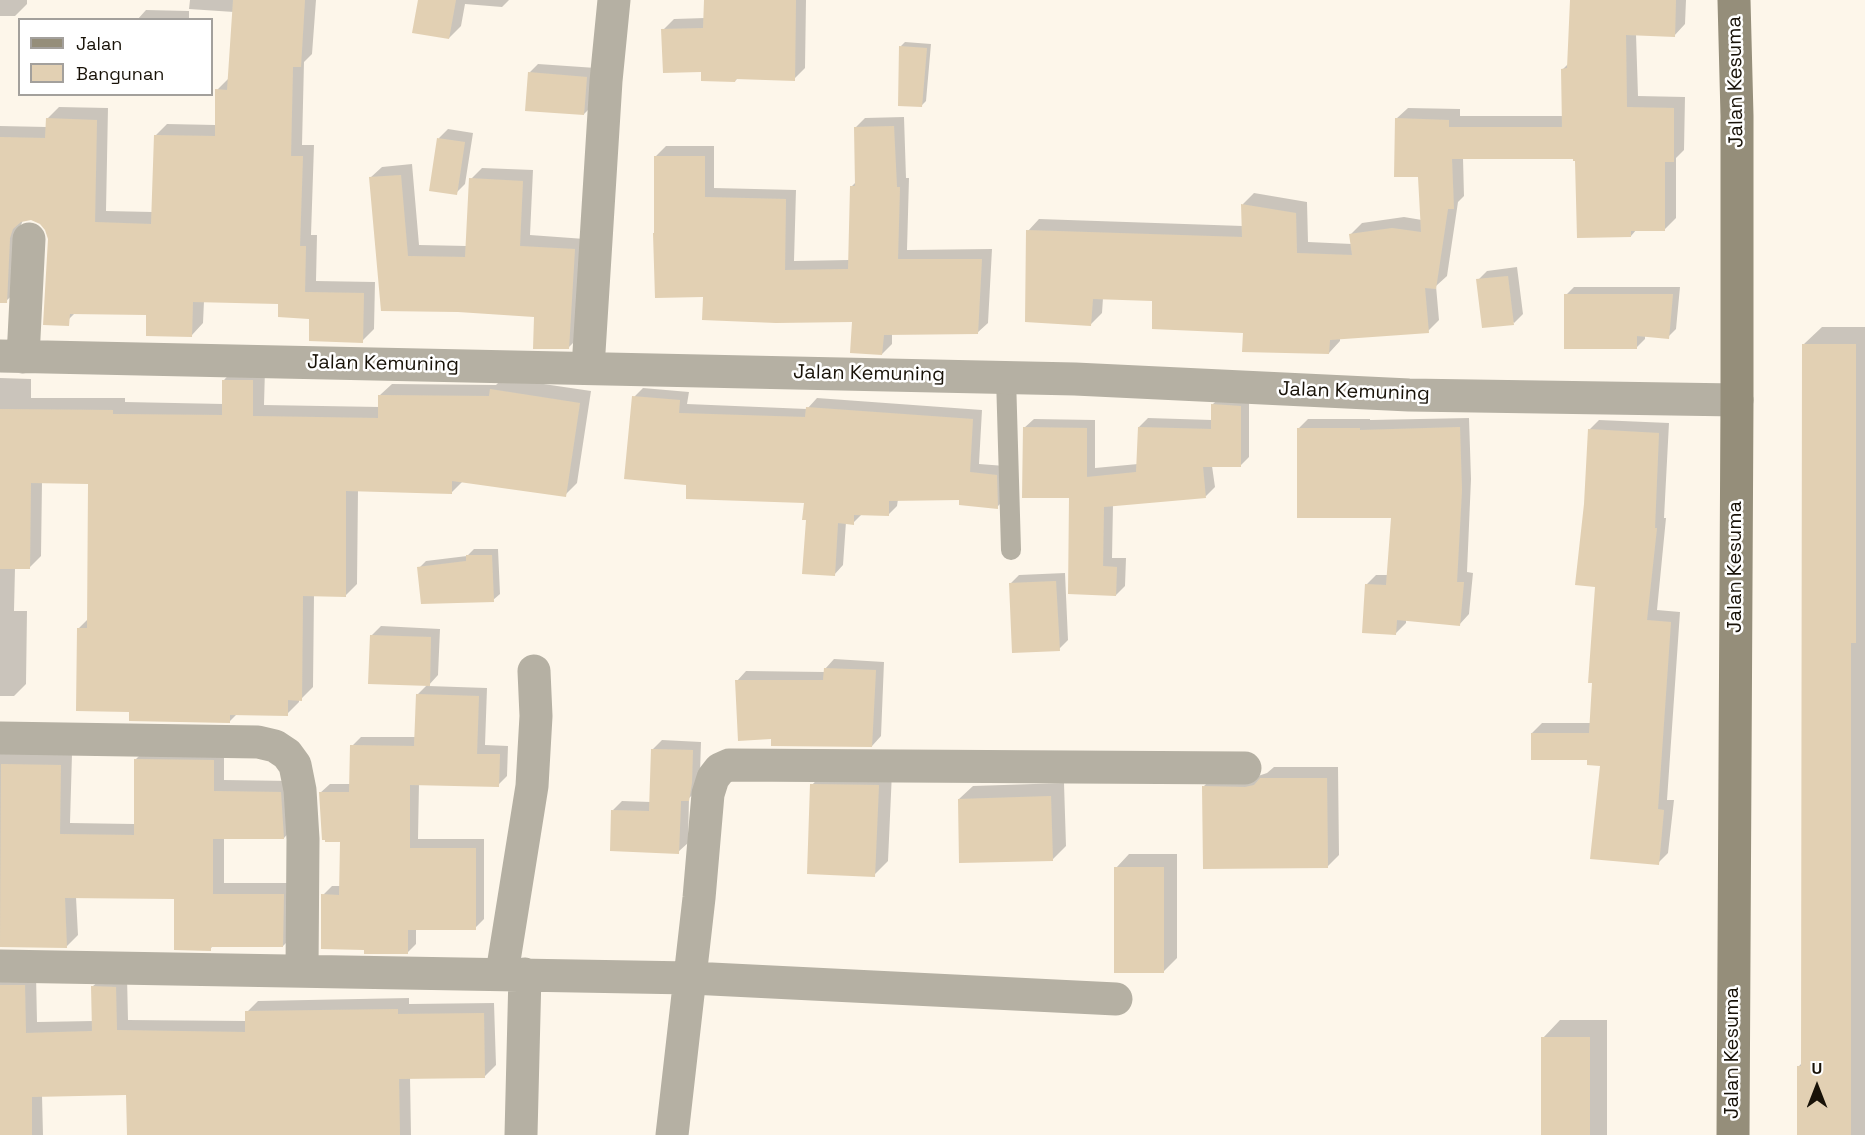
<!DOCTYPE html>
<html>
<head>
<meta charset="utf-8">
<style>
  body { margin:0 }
  #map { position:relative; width:1865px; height:1135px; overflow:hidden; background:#fdf6ea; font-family:"Space Grotesk",sans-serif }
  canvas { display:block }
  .legend { position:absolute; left:18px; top:18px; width:195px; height:78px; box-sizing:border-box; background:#fff; border:2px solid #a3a09c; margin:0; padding:8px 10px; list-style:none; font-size:18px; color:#181208 }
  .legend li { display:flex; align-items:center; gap:12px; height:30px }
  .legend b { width:30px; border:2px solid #a3a09c }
  .north { position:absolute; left:1787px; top:1057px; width:60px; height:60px; -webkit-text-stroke:4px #fff; paint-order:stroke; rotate:0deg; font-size:16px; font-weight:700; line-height:24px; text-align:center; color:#181208 }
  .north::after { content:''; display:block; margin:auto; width:21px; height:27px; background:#181208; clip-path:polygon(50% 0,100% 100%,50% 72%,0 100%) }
</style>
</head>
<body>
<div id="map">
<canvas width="1865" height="1135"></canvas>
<ul class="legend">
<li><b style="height:8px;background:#958e7a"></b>Jalan</li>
<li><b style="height:16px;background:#e2d0b3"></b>Bangunan</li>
</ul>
<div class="north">U</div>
</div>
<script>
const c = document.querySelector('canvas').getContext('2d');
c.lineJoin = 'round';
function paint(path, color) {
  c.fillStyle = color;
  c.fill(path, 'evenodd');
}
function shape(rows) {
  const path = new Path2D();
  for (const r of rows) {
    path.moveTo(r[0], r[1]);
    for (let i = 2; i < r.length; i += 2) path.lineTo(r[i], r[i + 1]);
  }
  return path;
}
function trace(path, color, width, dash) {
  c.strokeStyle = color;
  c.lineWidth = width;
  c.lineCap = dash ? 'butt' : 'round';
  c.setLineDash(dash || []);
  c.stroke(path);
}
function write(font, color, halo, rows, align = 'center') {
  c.font = font + ' "Space Grotesk",sans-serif';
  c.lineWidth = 5;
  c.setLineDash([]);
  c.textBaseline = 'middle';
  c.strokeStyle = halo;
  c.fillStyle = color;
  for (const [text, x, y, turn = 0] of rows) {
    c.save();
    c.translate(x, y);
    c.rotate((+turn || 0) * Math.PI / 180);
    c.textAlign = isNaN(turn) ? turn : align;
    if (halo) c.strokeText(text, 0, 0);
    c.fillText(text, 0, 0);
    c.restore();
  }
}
const shadow = shape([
  [0,0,27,0,27,4,15,16,0,16],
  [190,0,316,0,312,54,304,62,302,145,314,145,311,235,317,235,316,281,375,282,374,329,362,341,280,303,204,301,203,323,192,335,148,314,76,312,69,319,47,229,40,222,29,219,23,220,21,225,18,290,6,301,0,301,0,126,47,127,47,119,59,107,108,108,106,211,153,212,155,136,167,124,216,125,217,90,229,78,234,12,189,9],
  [419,0,509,0,502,7,465,4,461,26,449,38],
  [706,0,806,0,805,68,794,79,738,78,735,81,703,71,663,30,674,19,705,18],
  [1572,0,1686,0,1685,24,1674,36,1636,34,1638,96,1685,97,1684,150,1676,158,1676,218,1665,229,1637,229,1631,236,1574,158,1463,158,1464,196,1458,202,1447,276,1436,286,1439,320,1428,331,1340,338,1340,341,1329,353,1244,332,1154,300,1103,298,1102,313,1091,324,1028,231,1039,219,1243,226,1243,204,1254,193,1307,202,1308,242,1352,244,1351,234,1362,223,1404,217,1422,220,1420,176,1396,119,1408,108,1460,109,1460,116,1563,116,1563,69,1569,63],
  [146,10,189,11,189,20,137,20],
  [905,42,931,44,926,101,921,106,901,46],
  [538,64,596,68,593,105,584,114,529,73],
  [904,117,906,178,909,178,907,250,992,249,988,323,977,333,892,334,892,344,882,354,854,320,705,295,656,156,666,146,714,146,714,188,796,190,794,261,849,260,851,187,856,182,855,128,865,118],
  [448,129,473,133,465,184,456,193,439,138],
  [412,164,419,245,467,246,471,179,482,168,533,170,530,235,585,239,579,337,568,348,536,315,458,310,382,310,370,178,382,167],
  [1517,267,1523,314,1514,323,1478,280,1487,271],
  [1574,287,1680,287,1676,329,1668,337,1645,336,1645,339,1637,347,1566,295],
  [1822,327,1865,327,1865,1135,1799,1135,1799,1066,1802,1063,1804,344],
  [235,368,265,369,264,405,380,407,380,395,392,384,496,385,503,378,591,391,577,483,565,495,463,481,452,492,358,490,357,584,345,596,314,595,313,687,301,699,299,699,299,702,287,714,238,713,230,721,130,710,78,629,88,619,90,483,42,482,41,556,29,568,15,568,14,611,27,611,26,684,14,696,0,696,0,378,31,379,31,398,125,398,125,402,224,404,224,380],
  [643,388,689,392,687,404,807,409,817,398,982,410,979,464,1005,466,1006,498,997,507,961,498,898,499,897,506,888,515,862,514,853,523,846,522,843,565,834,575,807,519,806,501,688,483,634,397],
  [1221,396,1249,397,1249,457,1240,466,1212,466,1215,487,1206,496,1113,505,1112,558,1126,558,1125,586,1116,595,1071,497,1024,428,1034,419,1095,420,1095,468,1138,464,1139,427,1148,418,1212,420,1212,405],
  [1469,418,1471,479,1467,572,1473,573,1469,614,1459,625,1406,619,1406,623,1396,633,1366,585,1376,575,1388,575,1393,516,1298,429,1308,419,1370,419,1370,420],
  [1599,420,1669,423,1664,518,1666,518,1657,610,1680,612,1667,800,1674,800,1668,853,1658,863,1601,765,1532,733,1542,723,1591,723,1596,586,1586,504,1589,430],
  [474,549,498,549,500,594,493,600,419,568,426,561,467,556],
  [1065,573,1068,640,1059,649,1010,584,1019,575],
  [381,626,440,629,438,675,428,686,487,688,485,745,508,746,507,776,498,785,419,783,418,839,484,839,484,919,475,928,416,928,416,944,407,953,323,895,332,886,341,886,341,840,320,793,330,784,351,784,352,746,361,737,416,737,417,695,428,684,371,636],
  [834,659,884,662,881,736,872,746,773,738,737,681,746,671,825,672,825,669],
  [662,740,701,742,700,773,697,791,689,798,688,843,678,852,613,810,622,801,651,802,653,749],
  [147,748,224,749,224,780,292,781,295,826,284,838,224,837,224,883,295,883,294,935,283,946,214,945,210,949,176,897,76,897,78,935,66,947,0,946,0,753,72,754,70,823,135,824,136,759],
  [1274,767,1338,767,1339,855,1327,867,1203,787,1215,775,1258,776,1267,773],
  [825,771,892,772,888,861,874,875,812,785],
  [1064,783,1066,846,1052,860,959,799,973,786],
  [1129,854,1177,854,1177,958,1163,972,1116,868],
  [0,969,36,974,37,1022,93,1021,92,987,104,976,127,976,128,1020,247,1021,247,1012,258,1001,409,998,409,1004,494,1003,496,1065,484,1077,410,1077,411,1135,128,1135,127,1093,42,1095,43,1135,0,1135],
  [1560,1020,1607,1020,1607,1135,1543,1135,1543,1038]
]);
const building = shape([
  [233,0,305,0,301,67,293,67,291,156,303,156,300,246,306,246,305,292,364,293,363,343,309,341,309,319,278,317,278,304,193,302,192,337,146,336,146,315,70,314,69,326,43,325,48,239,45,230,40,224,31,220,21,222,13,229,10,238,7,303,0,303,0,137,45,138,46,118,97,120,95,222,151,224,154,135,215,136,215,89,227,90],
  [418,0,456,0,449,39,412,33],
  [704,0,796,0,795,81,736,79,735,82,701,81,701,72,663,73,661,29,703,28],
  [1570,0,1676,0,1675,37,1626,35,1627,107,1674,108,1674,162,1665,162,1665,231,1631,231,1631,237,1577,238,1575,161,1573,161,1573,159,1452,159,1454,209,1448,209,1436,289,1425,288,1429,333,1330,340,1329,354,1242,352,1243,333,1152,329,1152,301,1093,299,1091,326,1025,322,1026,230,1242,237,1241,204,1296,213,1297,253,1352,255,1349,234,1392,228,1421,232,1418,177,1394,177,1395,118,1449,120,1449,127,1562,127,1561,69,1567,68],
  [899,46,927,48,922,107,898,106],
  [528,72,587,77,584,115,525,111],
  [894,126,897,187,900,187,898,259,982,259,978,334,884,335,882,355,850,353,852,322,776,323,702,320,703,297,655,298,653,233,654,233,654,156,705,156,705,197,786,199,785,270,848,269,850,186,855,186,854,127],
  [437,138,465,142,457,195,429,191],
  [401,175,408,256,465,257,469,178,523,181,520,246,575,249,569,349,533,349,534,317,458,312,381,311,369,177],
  [1508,276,1514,325,1482,328,1476,279],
  [1564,294,1673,294,1669,339,1637,336,1637,349,1564,349],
  [1802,344,1856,344,1856,643,1851,643,1851,1135,1797,1135,1797,1066,1801,1066],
  [222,380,253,380,253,416,378,418,378,395,489,396,490,389,580,403,566,497,452,481,452,494,346,491,346,597,303,596,302,701,288,700,288,716,230,715,230,723,129,721,129,712,76,711,77,628,87,628,88,484,31,483,30,569,0,569,0,409,113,410,113,414,222,415],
  [632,396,680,400,679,413,805,417,806,407,973,419,970,472,997,475,998,509,959,505,959,500,889,501,889,516,854,515,854,525,838,523,835,576,802,574,806,520,802,520,804,503,686,499,686,485,624,479],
  [1211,404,1241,406,1241,467,1203,467,1206,498,1104,507,1103,566,1117,567,1116,596,1068,594,1069,498,1022,498,1023,427,1087,428,1087,477,1136,472,1138,427,1211,429],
  [1460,427,1462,490,1457,582,1464,582,1460,626,1397,620,1396,635,1362,633,1365,584,1386,585,1391,518,1297,518,1297,428,1360,428,1360,430],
  [1588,429,1659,433,1655,528,1657,528,1647,620,1671,622,1658,809,1664,810,1659,865,1590,859,1600,766,1587,765,1587,760,1531,760,1531,733,1589,733,1592,683,1588,683,1595,587,1575,585,1584,504],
  [466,555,492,555,494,602,421,604,417,567,466,561],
  [1056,581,1060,651,1012,653,1009,583],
  [370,635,431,637,430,686,368,684],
  [824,668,876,670,872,747,771,746,771,739,738,741,735,680,823,680],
  [416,694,479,696,477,754,500,754,499,787,410,785,410,848,476,848,476,930,408,930,408,954,364,954,364,950,321,949,321,894,339,895,340,842,325,842,325,840,322,840,319,792,349,792,350,745,414,746],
  [651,749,693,750,692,783,689,801,681,801,679,854,610,851,611,810,649,811],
  [134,759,214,760,214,791,281,792,284,839,213,839,213,894,284,894,283,947,211,947,211,951,174,950,174,899,65,898,67,948,0,947,1,764,61,765,60,834,134,835],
  [1260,778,1327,778,1328,868,1203,869,1202,786,1245,787,1254,785],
  [810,784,879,785,875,877,807,874],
  [1051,796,1053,861,959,863,958,799],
  [1114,867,1164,867,1164,973,1114,973],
  [0,985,25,985,26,1033,92,1031,91,986,116,987,117,1030,245,1032,245,1011,398,1009,398,1014,484,1013,485,1078,399,1079,400,1135,127,1135,126,1095,32,1097,32,1135,0,1135],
  [1541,1037,1590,1037,1590,1135,1541,1135]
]);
const lane = shape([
  [1006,377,1011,550]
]);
const street = shape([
  [0,356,1075,379,1409,395,1737,400],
  [23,357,29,239],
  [588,368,606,81,614,0],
  [0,738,258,742,275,746,287,754,295,765,300,790,303,839,302,970],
  [0,966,691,978,1116,999],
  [502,973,532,786,536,716,534,671],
  [521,1135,525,974],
  [672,1135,699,898,708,794,713,778,720,769,729,765,1245,768]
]);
const secondary = shape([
  [1733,1135,1737,400,1737,116,1734,0]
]);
const streetNames = [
  ["Jalan Kesuma",1736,82,-91],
  ["Jalan Kemuning",383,364,1],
  ["Jalan Kemuning",869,374,1],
  ["Jalan Kemuning",1354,392,2],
  ["Jalan Kesuma",1736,567,-90],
  ["Jalan Kesuma",1733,1053,-90]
];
paint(shadow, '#0003');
paint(building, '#e2d0b3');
trace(lane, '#b5b0a3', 20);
trace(street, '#b5b0a3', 33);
trace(secondary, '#958e7a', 33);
write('20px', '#181208', '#fff', streetNames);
</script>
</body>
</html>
